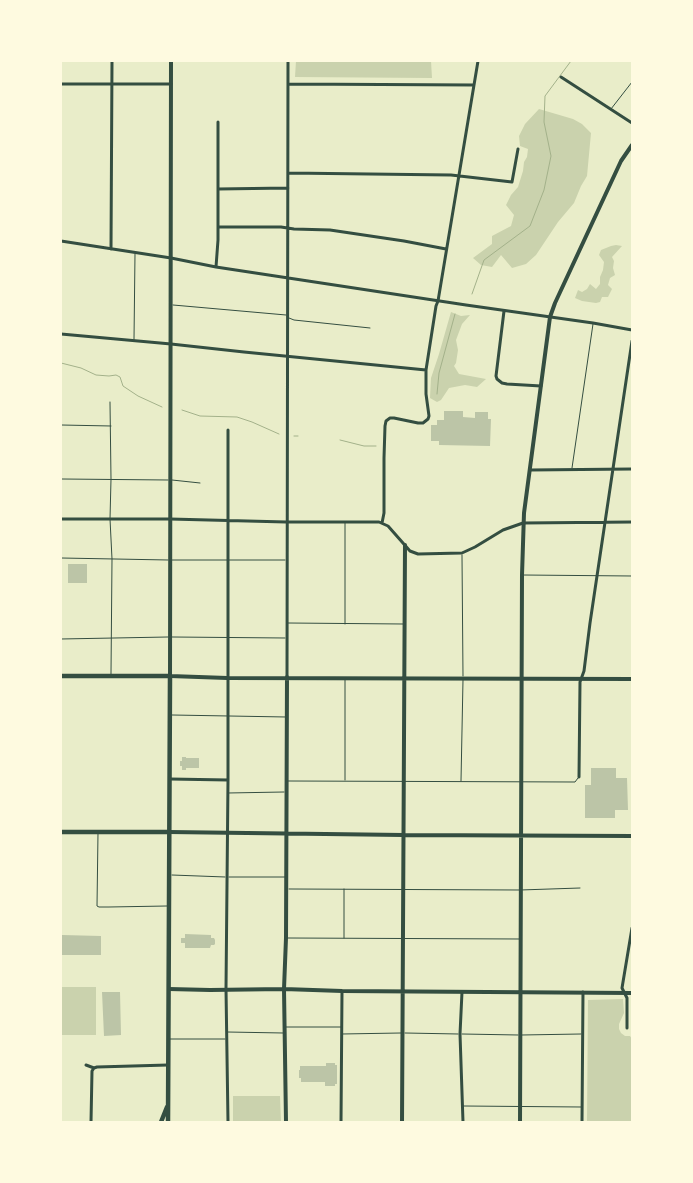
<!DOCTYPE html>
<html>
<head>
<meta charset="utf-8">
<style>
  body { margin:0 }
  #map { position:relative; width:693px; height:1183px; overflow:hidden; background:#e9edc9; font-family:"PT Sans",sans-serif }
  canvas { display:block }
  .frame { position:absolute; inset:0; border:62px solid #fefae0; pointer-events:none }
</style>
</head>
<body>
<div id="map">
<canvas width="693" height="1183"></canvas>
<div class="frame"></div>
</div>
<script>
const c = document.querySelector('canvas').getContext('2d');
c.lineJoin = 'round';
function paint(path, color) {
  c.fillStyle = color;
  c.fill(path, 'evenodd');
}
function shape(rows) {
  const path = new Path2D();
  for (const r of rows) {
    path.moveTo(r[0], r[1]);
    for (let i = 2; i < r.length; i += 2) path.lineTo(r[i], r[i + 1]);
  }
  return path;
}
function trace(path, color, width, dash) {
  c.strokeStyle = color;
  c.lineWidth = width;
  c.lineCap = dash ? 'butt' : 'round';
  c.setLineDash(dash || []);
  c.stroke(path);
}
const green = shape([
  [296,61,431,61,432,78,295,77],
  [539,109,573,119,582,124,591,133,587,176,581,186,574,203,558,222,536,255,526,264,512,268,501,255,492,267,481,265,473,258,492,244,492,236,511,226,514,215,506,205,511,195,518,187,523,171,524,162,527,157,528,149,520,146,519,136,525,124],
  [616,245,622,246,612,257,614,261,613,268,615,275,610,278,608,285,612,289,608,297,602,297,600,302,596,303,582,301,575,298,578,290,582,292,587,289,590,284,596,289,600,284,600,277,603,270,604,262,599,255,601,250,611,246],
  [451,312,461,316,470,315,462,324,456,340,458,350,456,363,454,366,459,374,486,379,477,387,465,385,449,388,441,400,437,402,430,398,431,378,439,354],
  [61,987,96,987,96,1035,61,1035],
  [623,999,624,1013,619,1024,619,1029,621,1033,625,1036,630,1036,632,1039,632,1122,587,1122,588,1000],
  [233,1096,280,1096,281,1122,233,1122]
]);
const stream = shape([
  [472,294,484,260,530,226,544,190,551,156,544,122,545,96,571,61],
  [61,363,81,368,96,375,109,376,116,375,120,377,123,386,138,396,162,407],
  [437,394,439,373,455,314],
  [182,410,200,416,237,417,252,422,279,434],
  [294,436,298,436],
  [340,440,364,446,376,446]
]);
const building = shape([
  [444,411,463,411,463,417,475,418,475,412,488,412,488,419,491,419,490,446,439,445,439,441,431,441,431,425,437,425,437,420,444,420],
  [68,564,87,564,87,583,68,583],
  [182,757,186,757,186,758,199,758,199,768,186,768,186,770,182,770,182,766,180,766,180,761,182,761],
  [591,768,616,768,616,778,627,778,628,810,615,810,615,818,585,818,585,785,591,785],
  [185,934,211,935,211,938,214,938,215,940,215,944,214,945,211,945,210,948,185,948,185,943,181,943,181,938,185,938],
  [62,935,101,936,101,955,62,955],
  [102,992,120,992,121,1035,104,1036],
  [326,1063,335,1063,335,1065,337,1065,337,1084,335,1084,335,1086,325,1086,325,1082,301,1082,301,1078,299,1078,299,1070,300,1070,300,1066,326,1066]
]);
const service = shape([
  [611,109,632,82],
  [173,305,286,315],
  [289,318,294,320,370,328],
  [134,340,135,254],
  [110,402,111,479,110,519,112,559,111,674],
  [61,425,111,426],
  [572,468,593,324],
  [61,479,168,480],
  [172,480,200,483],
  [345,523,345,624],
  [462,555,463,676],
  [61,558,168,560],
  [172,560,285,560],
  [522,575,632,576],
  [287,623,403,624],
  [172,637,285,638],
  [61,639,168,637],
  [172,715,286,717],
  [345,780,345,679],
  [287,781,575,782,578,778],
  [461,781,463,680],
  [228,793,284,792],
  [98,833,97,906,99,907,109,907,167,906],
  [172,875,225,877],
  [229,877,285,877],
  [289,889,520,890,580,888],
  [344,889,344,938],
  [286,938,520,939],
  [285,1027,341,1027],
  [227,1032,283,1033],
  [405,1033,458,1034],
  [342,1034,401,1033],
  [462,1034,518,1035],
  [522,1035,581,1034],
  [169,1039,225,1039],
  [463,1106,581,1107]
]);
const minor = shape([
  [561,77,632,123],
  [61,84,171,84],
  [288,84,474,85],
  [288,173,451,175,512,182,518,149],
  [218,189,288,188],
  [218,227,281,227,294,229,330,230,404,241,446,249],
  [61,241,171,258,216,267,466,305,593,323,632,330],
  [111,249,112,61],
  [216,267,218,240,218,122],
  [504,311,496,376,497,379,502,383,507,384,541,386],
  [61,334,171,344,244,352,426,370],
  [228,430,228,780,226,989,228,1122],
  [530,470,632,469],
  [61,519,170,519,286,522,379,522,388,526,410,551,418,554,462,553,475,547,503,530,523,523,632,522],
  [382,523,384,513,384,458,385,426,386,421,390,418,394,418,418,423,423,423,428,419,429,416,426,394,426,370,436,306,438,301,478,61],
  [287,677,288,61],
  [579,777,580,682,584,671,590,623,632,341],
  [170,779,228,780],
  [462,992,460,1034,463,1122],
  [627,1028,627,998,622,988,632,928],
  [86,1065,94,1068],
  [91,1122,92,1071,94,1068,97,1067,168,1065],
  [341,1122,342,991],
  [582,1122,583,992]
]);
const tertiary = shape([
  [171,61,170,676,227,678,632,679],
  [169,832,403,835,632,836],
  [169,989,210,990,284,989,342,991,632,993],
  [286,1122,284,989,286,938,287,677],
  [402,1122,405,545],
  [520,1122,522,575,524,513,550,317,555,303,621,161,632,145]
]);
const secondary = shape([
  [61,676,170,676,168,1122],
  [61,832,169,832],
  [161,1122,167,1107]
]);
paint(green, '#cad2ad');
trace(stream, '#a3b18a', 1);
paint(building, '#bcc5a7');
trace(service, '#344e41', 1);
trace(minor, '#344e41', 3);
trace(tertiary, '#344e41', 4);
trace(secondary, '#344e41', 4.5);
</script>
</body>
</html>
